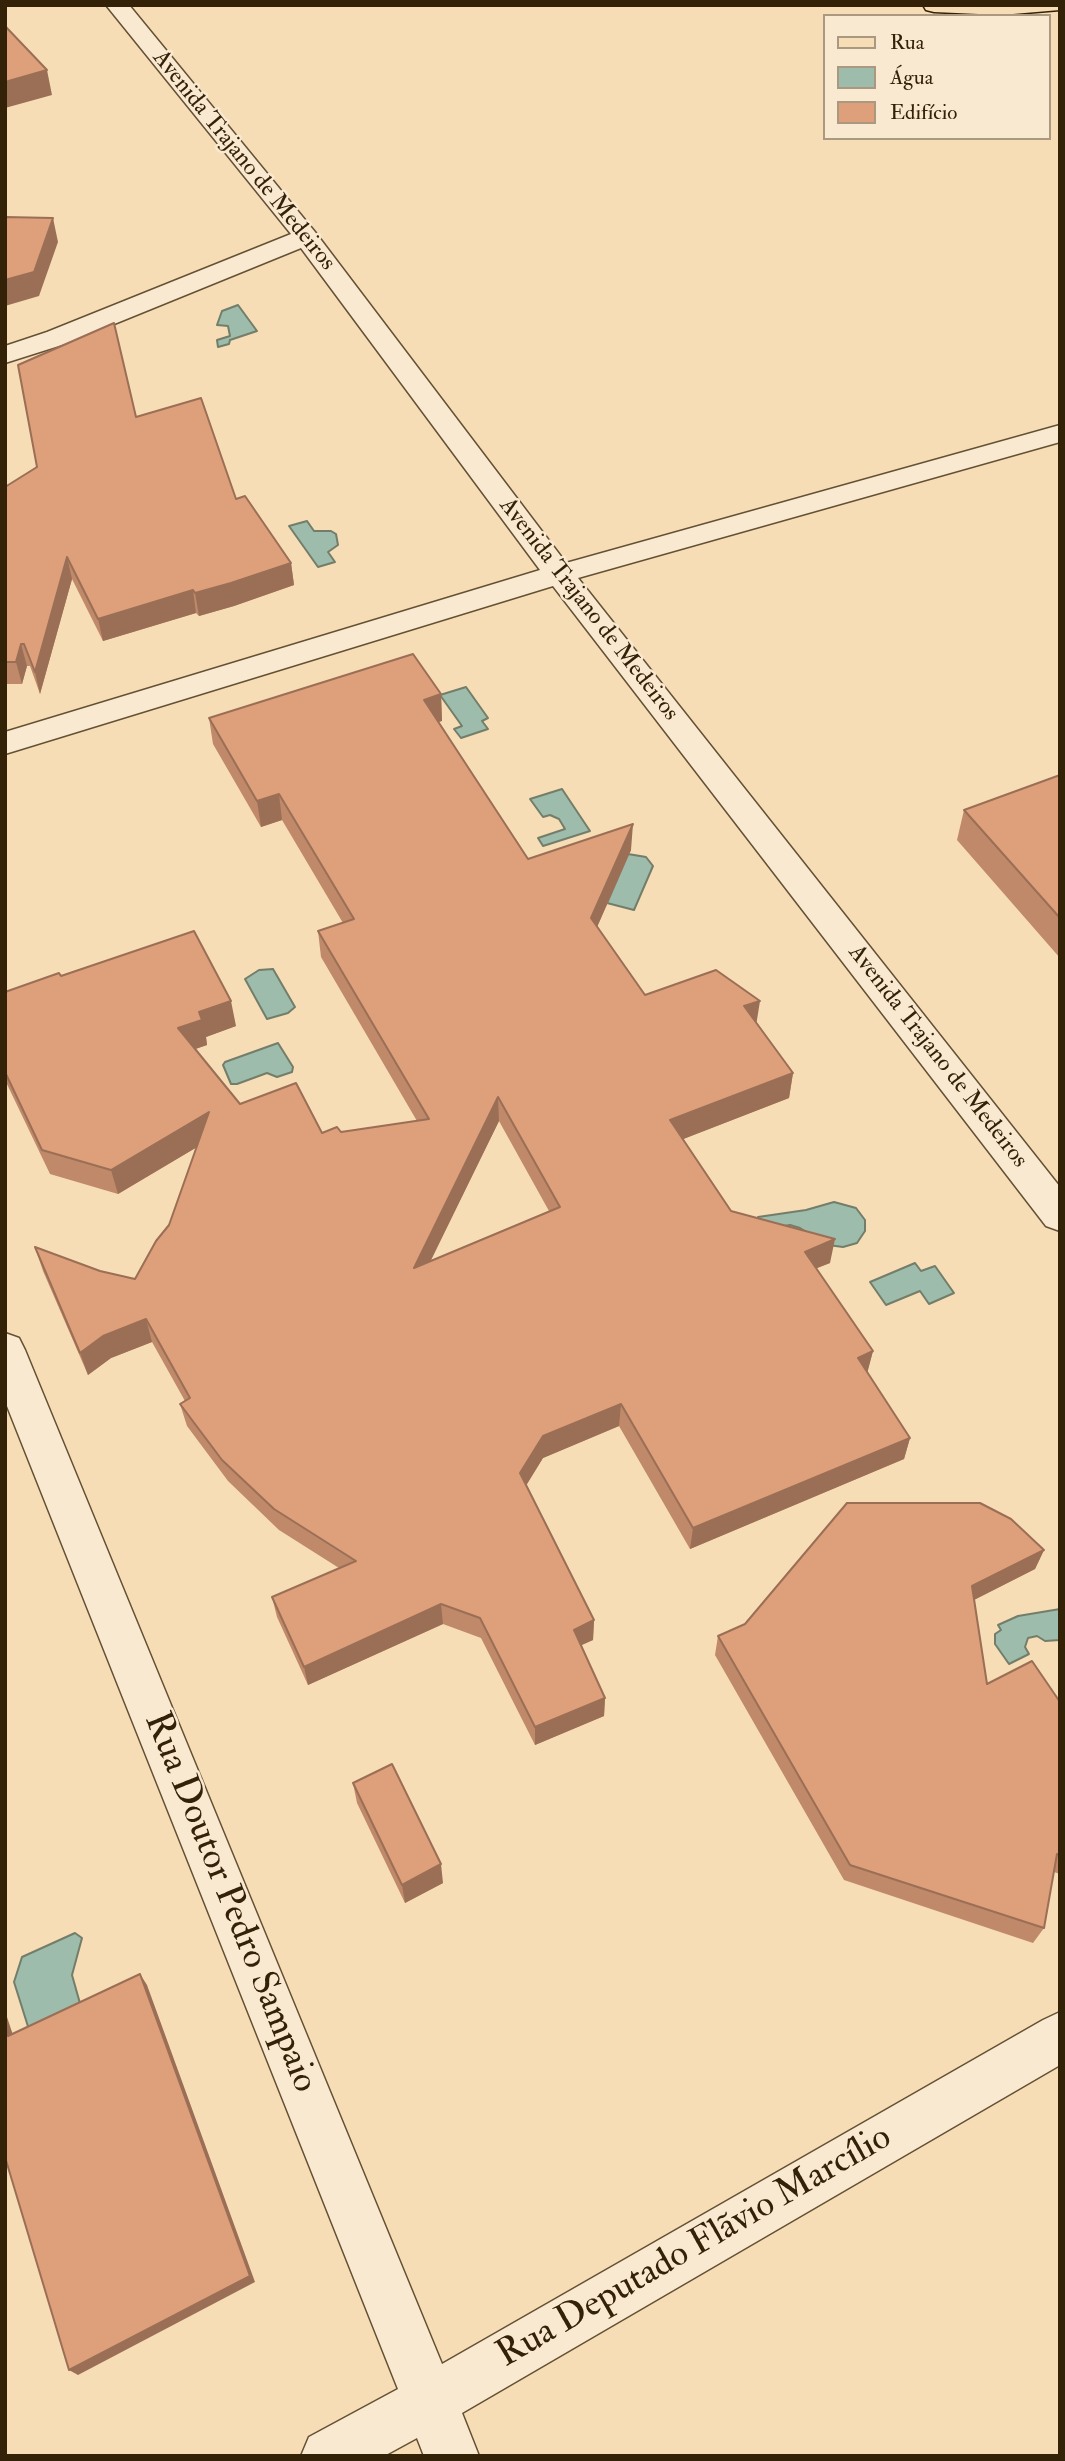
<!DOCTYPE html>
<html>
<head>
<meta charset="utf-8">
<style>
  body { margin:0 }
  #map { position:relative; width:1065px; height:2461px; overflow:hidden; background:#f6ddb6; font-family:"IM FELL Double Pica",serif }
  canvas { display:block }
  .frame { position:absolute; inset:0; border:7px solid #342208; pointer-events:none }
  .legend { position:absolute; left:823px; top:14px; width:228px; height:126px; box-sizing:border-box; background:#f9e9d0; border:2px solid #aa9980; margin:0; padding:9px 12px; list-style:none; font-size:21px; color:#342208 }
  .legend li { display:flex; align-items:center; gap:14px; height:35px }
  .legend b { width:35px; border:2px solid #aa9980 }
</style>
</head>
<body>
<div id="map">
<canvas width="1065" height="2461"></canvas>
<div class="frame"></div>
<ul class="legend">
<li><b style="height:9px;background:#f6ddb6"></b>Rua</li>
<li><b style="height:19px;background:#9dbcab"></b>Água</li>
<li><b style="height:19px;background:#de9f7b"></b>Edifício</li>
</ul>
</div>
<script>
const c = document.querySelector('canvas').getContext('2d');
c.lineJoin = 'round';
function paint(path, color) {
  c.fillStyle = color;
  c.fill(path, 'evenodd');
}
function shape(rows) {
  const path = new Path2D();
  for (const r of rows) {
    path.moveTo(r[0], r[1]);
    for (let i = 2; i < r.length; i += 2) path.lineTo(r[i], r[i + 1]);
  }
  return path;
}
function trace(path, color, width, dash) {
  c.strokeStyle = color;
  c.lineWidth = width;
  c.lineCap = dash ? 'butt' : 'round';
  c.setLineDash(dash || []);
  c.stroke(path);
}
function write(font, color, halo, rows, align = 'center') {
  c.font = font + ' "IM FELL Double Pica",serif';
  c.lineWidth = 5;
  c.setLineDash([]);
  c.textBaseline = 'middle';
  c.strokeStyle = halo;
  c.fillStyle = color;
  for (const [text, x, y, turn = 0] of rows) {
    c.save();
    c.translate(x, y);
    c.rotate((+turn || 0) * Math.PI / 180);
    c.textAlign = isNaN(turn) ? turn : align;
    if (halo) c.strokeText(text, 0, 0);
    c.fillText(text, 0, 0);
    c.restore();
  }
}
const water = shape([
  [238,305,257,331,230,340,229,344,218,347,217,340,230,336,228,326,217,325,222,311,238,305],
  [307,521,314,531,331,531,336,534,338,545,328,552,335,562,318,567,289,526,307,521],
  [466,687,488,718,482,721,488,729,461,738,454,729,462,726,440,695,466,687],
  [562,789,590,831,543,846,538,838,565,829,559,819,550,815,543,817,530,799,562,789],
  [628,854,646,857,653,866,634,910,607,903,628,854],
  [273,969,295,1007,288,1013,267,1019,245,979,259,970,273,969],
  [278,1043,293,1067,292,1072,277,1077,267,1073,237,1084,231,1084,223,1065,225,1062,278,1043],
  [834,1202,856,1208,865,1220,865,1231,857,1243,843,1247,828,1245,800,1228,790,1225,771,1228,762,1223,758,1217,806,1210,834,1202],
  [915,1263,921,1271,935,1266,954,1293,929,1304,920,1291,886,1305,870,1282,915,1263],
  [1060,1609,1060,1640,1045,1641,1037,1636,1028,1638,1025,1647,1029,1654,1009,1664,995,1644,995,1634,1001,1630,998,1625,1018,1616,1060,1609],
  [75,1933,82,1938,72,1975,83,2014,42,2071,14,1982,22,1957,75,1933]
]);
const street = shape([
  [106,5,129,5,315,232,566,563,1060,425,1060,442,578,578,1060,1187,1060,1231,1046,1226,553,586,5,754,5,732,540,570,301,248,65,344,5,363,5,346,47,332,291,234,106,5],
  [5,1333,19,1338,25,1350,442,2364,1043,2020,1060,2012,1060,2065,462,2413,479,2456,424,2456,417,2438,384,2456,301,2456,309,2437,398,2389,5,1401,5,1333]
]);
const primary = shape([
  [923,5,1060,5,1060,10,1001,15,934,12,926,10,923,5]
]);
const wall = shape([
  [136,417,236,499,291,563,294,585,234,606,199,616,196,613,103,641,72,579,40,694,30,666,27,666,22,684,5,684,5,487],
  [441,694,442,721,438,722,528,859,631,850,597,927,645,995,757,1023,793,1073,789,1098,683,1139,731,1211,830,1263,816,1268,873,1351,867,1372,910,1438,904,1459,690,1549,619,1426,543,1458,526,1485,594,1620,593,1640,581,1645,605,1698,604,1716,535,1745,481,1638,443,1624,308,1685,277,1617,272,1597,339,1568,279,1530,228,1481,187,1426,180,1404,185,1401,152,1342,111,1358,88,1375,43,1271,35,1247,100,1271,135,1279,169,1225,197,1147,118,1194,50,1174,5,1080,5,992,61,976,236,1026,206,1037,207,1045,195,1049,240,1104,322,1133,341,1132,417,1121,321,957,318,931,343,923,282,820,261,827,213,744,209,718],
  [499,1121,549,1211,430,1261],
  [1060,775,1060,958,957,840,964,810],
  [1044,1550,1035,1569,974,1600,987,1684,1060,1702,1060,1874,1054,1872,1044,1928,1033,1943,844,1880,715,1655,718,1636,745,1624],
  [353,1783,443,1883,405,1903,357,1803]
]);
const shadedWall = shape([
  [47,70,52,95,5,108,5,82],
  [53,218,58,242,39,296,5,306,5,280],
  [67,557,72,579,40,694,35,672],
  [291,563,294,585,234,606,199,616,195,593],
  [193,590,196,613,103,641,98,619],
  [21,644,27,666,22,684,16,662],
  [441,694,442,721,425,726,424,700],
  [279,794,282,820,261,827,257,801],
  [633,824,631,850,590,943,591,918],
  [231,1001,236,1026,206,1037,207,1045,184,1053,178,1028,199,1012],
  [760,1001,756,1026,744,1006],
  [793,1073,789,1098,668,1145,670,1120],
  [498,1097,499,1121,416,1291,414,1268],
  [209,1112,214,1137,118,1194,111,1170],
  [835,1239,830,1263,800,1275,805,1252],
  [146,1319,152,1342,111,1358,88,1375,80,1353,103,1336],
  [873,1351,867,1374,858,1358],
  [621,1404,619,1426,543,1458,521,1494,520,1473,543,1436],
  [910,1438,904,1459,690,1549,693,1528],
  [1044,1550,1035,1569,964,1605,972,1586],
  [441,1604,443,1624,308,1685,304,1667],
  [594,1620,593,1640,573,1649,574,1630],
  [605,1698,604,1716,535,1745,535,1727],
  [441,1864,443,1883,405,1903,402,1885],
  [140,1974,147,1985,255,2282,78,2375,69,2370],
  [5,2011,17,2047,8,2036,5,2029]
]);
const building = shape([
  [5,26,47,70,5,82,5,26],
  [5,217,53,218,34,272,5,280,5,217],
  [114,323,136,417,201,398,236,499,245,496,291,563,231,583,195,593,193,590,98,619,67,557,35,672,24,644,21,644,16,662,5,662,5,487,37,467,18,365,114,323],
  [413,654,441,694,424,700,528,859,633,824,591,918,645,995,716,970,760,1001,744,1006,793,1073,670,1120,731,1211,835,1239,805,1252,873,1351,858,1358,910,1438,693,1528,621,1404,543,1436,520,1473,594,1620,574,1630,605,1698,535,1727,480,1618,441,1604,304,1667,272,1597,356,1561,274,1509,222,1460,180,1404,190,1398,146,1319,103,1336,80,1353,35,1247,100,1271,135,1279,156,1241,169,1225,209,1112,111,1170,42,1150,5,1072,5,992,59,973,61,976,194,931,231,1001,199,1012,202,1020,178,1028,240,1104,296,1083,322,1133,337,1127,341,1132,429,1119,318,931,354,919,279,794,257,801,209,718,413,654],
  [498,1097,560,1207,414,1268,498,1097],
  [1060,775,1060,918,964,810,1060,775],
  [847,1503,980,1503,1011,1519,1044,1550,972,1586,987,1684,1032,1661,1060,1702,1060,1855,1057,1854,1044,1928,850,1865,718,1636,745,1624,847,1503],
  [392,1764,441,1864,402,1885,353,1783,392,1764],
  [140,1974,250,2276,69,2370,5,2157,5,2029,8,2036,140,1974]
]);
const farStreetnames = [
  ["Avenida Trajano de Medeiros",243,161,51],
  ["Avenida Trajano de Medeiros",588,610,52],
  ["Avenida Trajano de Medeiros",937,1057,52]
];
const nearStreetnames = [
  ["Rua Doutor Pedro Sampaio",229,1903,68],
  ["Rua Deputado Flãvio Marcílio",695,2248,-30]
];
paint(water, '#9dbcab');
trace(water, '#737e6a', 2);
trace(street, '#645134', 3);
trace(primary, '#342208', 3);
paint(street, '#f9e9d0');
paint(primary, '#f6ddb6');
paint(wall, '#bf896a');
paint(shadedWall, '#9b6f56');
paint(building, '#de9f7b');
trace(building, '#9b6f56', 2);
write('24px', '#342208', '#f9e9d0', farStreetnames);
write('37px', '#342208', '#f9e9d0', nearStreetnames);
</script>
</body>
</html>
